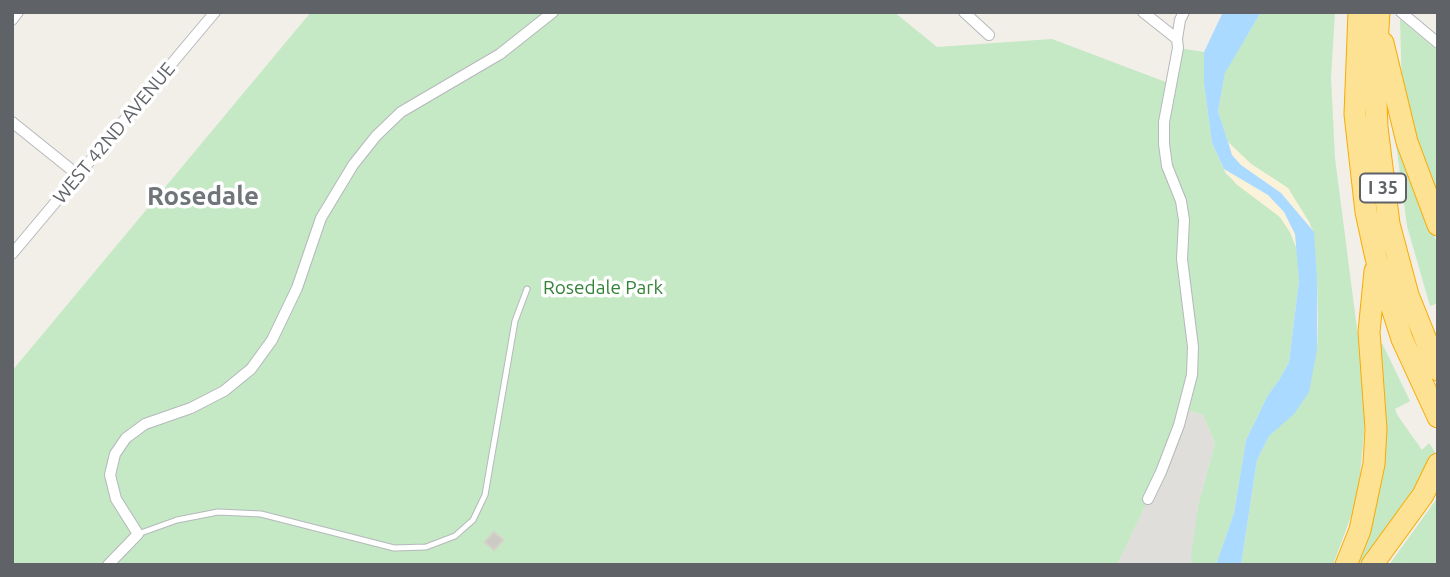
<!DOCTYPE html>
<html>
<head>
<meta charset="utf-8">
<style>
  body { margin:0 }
  #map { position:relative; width:1450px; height:577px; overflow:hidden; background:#f1efe8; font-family:Ubuntu,sans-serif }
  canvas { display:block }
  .frame { position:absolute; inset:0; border:14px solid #5f6368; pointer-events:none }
</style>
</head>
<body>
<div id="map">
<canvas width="1450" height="577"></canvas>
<div class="frame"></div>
</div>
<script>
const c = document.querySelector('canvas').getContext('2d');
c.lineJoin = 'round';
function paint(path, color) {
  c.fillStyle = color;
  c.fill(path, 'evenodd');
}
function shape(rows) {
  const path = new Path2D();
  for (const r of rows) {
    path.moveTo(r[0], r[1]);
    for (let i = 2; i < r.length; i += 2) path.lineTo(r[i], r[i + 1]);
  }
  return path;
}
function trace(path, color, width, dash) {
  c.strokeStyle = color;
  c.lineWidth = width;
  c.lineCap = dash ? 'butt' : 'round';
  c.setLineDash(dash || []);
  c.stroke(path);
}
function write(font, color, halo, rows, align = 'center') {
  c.font = font + ' Ubuntu,sans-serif';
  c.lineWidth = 7;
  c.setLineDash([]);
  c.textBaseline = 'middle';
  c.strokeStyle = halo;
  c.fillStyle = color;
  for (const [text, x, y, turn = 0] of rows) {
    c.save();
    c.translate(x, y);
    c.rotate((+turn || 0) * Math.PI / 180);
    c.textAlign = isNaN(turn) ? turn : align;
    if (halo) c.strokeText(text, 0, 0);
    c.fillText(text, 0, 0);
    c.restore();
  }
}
const industrial = shape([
  [1175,406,1203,415,1215,443,1198,506,1192,565,1117,565,1148,499]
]);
const green = shape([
  [311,12,894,12,937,47,1052,39,1171,84,1178,48,1204,52,1204,84,1212,143,1226,174,1280,217,1290,232,1298,252,1299,280,1289,362,1279,380,1268,395,1246,440,1234,513,1216,565,1192,565,1191,558,1198,506,1215,443,1203,415,1184,409,1161,472,1117,565,15,565,12,563,12,371],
  [1261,12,1335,12,1331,78,1335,158,1365,391,1365,421,1359,486,1351,516,1333,565,1241,565,1257,460,1269,436,1279,426,1317,350,1318,324,1317,279,1310,223,1288,188,1251,164,1228,142,1218,111,1225,72],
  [1400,19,1438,51,1438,203,1422,165,1402,88],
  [1400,143,1438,246,1438,303,1430,306,1407,226,1396,144],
  [1382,343,1410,401,1395,409,1398,416,1422,450,1429,443,1437,455,1365,565,1357,565,1372,522,1382,480,1386,416,1380,345],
  [1438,497,1438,565,1403,565,1400,562,1398,565,1389,565]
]);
const sand = shape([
  [1228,142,1251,164,1288,188,1314,232,1281,193,1241,165,1232,155],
  [1224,169,1268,195,1284,212,1295,234,1298,252,1290,232,1280,217,1236,184]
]);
const water = shape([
  [1223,12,1261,12,1225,73,1218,111,1228,142,1232,155,1241,165,1281,193,1314,232,1317,279,1317,350,1309,392,1294,414,1269,436,1257,460,1241,565,1216,565,1234,513,1246,440,1268,395,1279,380,1289,362,1299,280,1295,234,1284,212,1268,195,1224,169,1212,143,1204,84,1204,52]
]);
const building = shape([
  [494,532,503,540,494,550,485,542,494,532]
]);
const lane = shape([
  [138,534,177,520,218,512,261,514,394,548,426,547,455,536,473,520,485,495,515,321,527,289]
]);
const street = shape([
  [964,12,989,35],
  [1143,12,1177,39],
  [1401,12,1438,43],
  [12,20,18,12],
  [12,122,78,175],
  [12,254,215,12],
  [1148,499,1161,472,1179,425,1192,375,1193,347,1182,259,1184,220,1181,201,1167,166,1164,144,1164,122,1178,48,1177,39,1180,20,1184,12],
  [108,565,138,534,116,499,110,475,115,454,126,438,145,424,191,408,224,391,251,369,272,340,297,288,321,218,353,165,376,136,401,112,500,54,553,12]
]);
const highway = shape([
  [1359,12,1355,114,1366,212,1376,258,1402,339,1438,417],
  [1379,12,1375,78,1377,127,1389,224,1408,295,1438,370],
  [1383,43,1407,142,1438,225],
  [1346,565,1360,530,1374,464,1376,429,1369,332,1375,271],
  [1372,565,1423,495,1438,464]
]);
const shields = [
  [1383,188,46]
];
const shieldNames = [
  ["I 35",1383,188]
];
const streetNames = [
  ["WEST 42ND AVENUE",114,133,-50]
];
const parkNames = [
  ["Rosedale Park",603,288]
];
const districtNames = [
  ["Rosedale",203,196]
];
paint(industrial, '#e0deda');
paint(green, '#c5e8c5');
paint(sand, '#fbf3d9');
paint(water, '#aadaff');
paint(building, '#cccac5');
trace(building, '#d6d1c6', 2);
trace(lane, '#b5b8bc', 7);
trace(street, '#b5b8bc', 12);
trace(highway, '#f9ab00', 23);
trace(lane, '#fff', 5);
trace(street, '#fff', 10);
trace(highway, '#fde293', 21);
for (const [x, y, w] of shields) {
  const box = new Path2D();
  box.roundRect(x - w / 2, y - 14.5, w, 29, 5);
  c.fillStyle = '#fff';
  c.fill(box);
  trace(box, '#5f6368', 2);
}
write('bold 18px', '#5f6368', null, shieldNames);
write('19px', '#5f6368', '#fff', streetNames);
write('19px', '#348238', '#fff', parkNames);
write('bold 26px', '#70757a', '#fff', districtNames);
</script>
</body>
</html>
